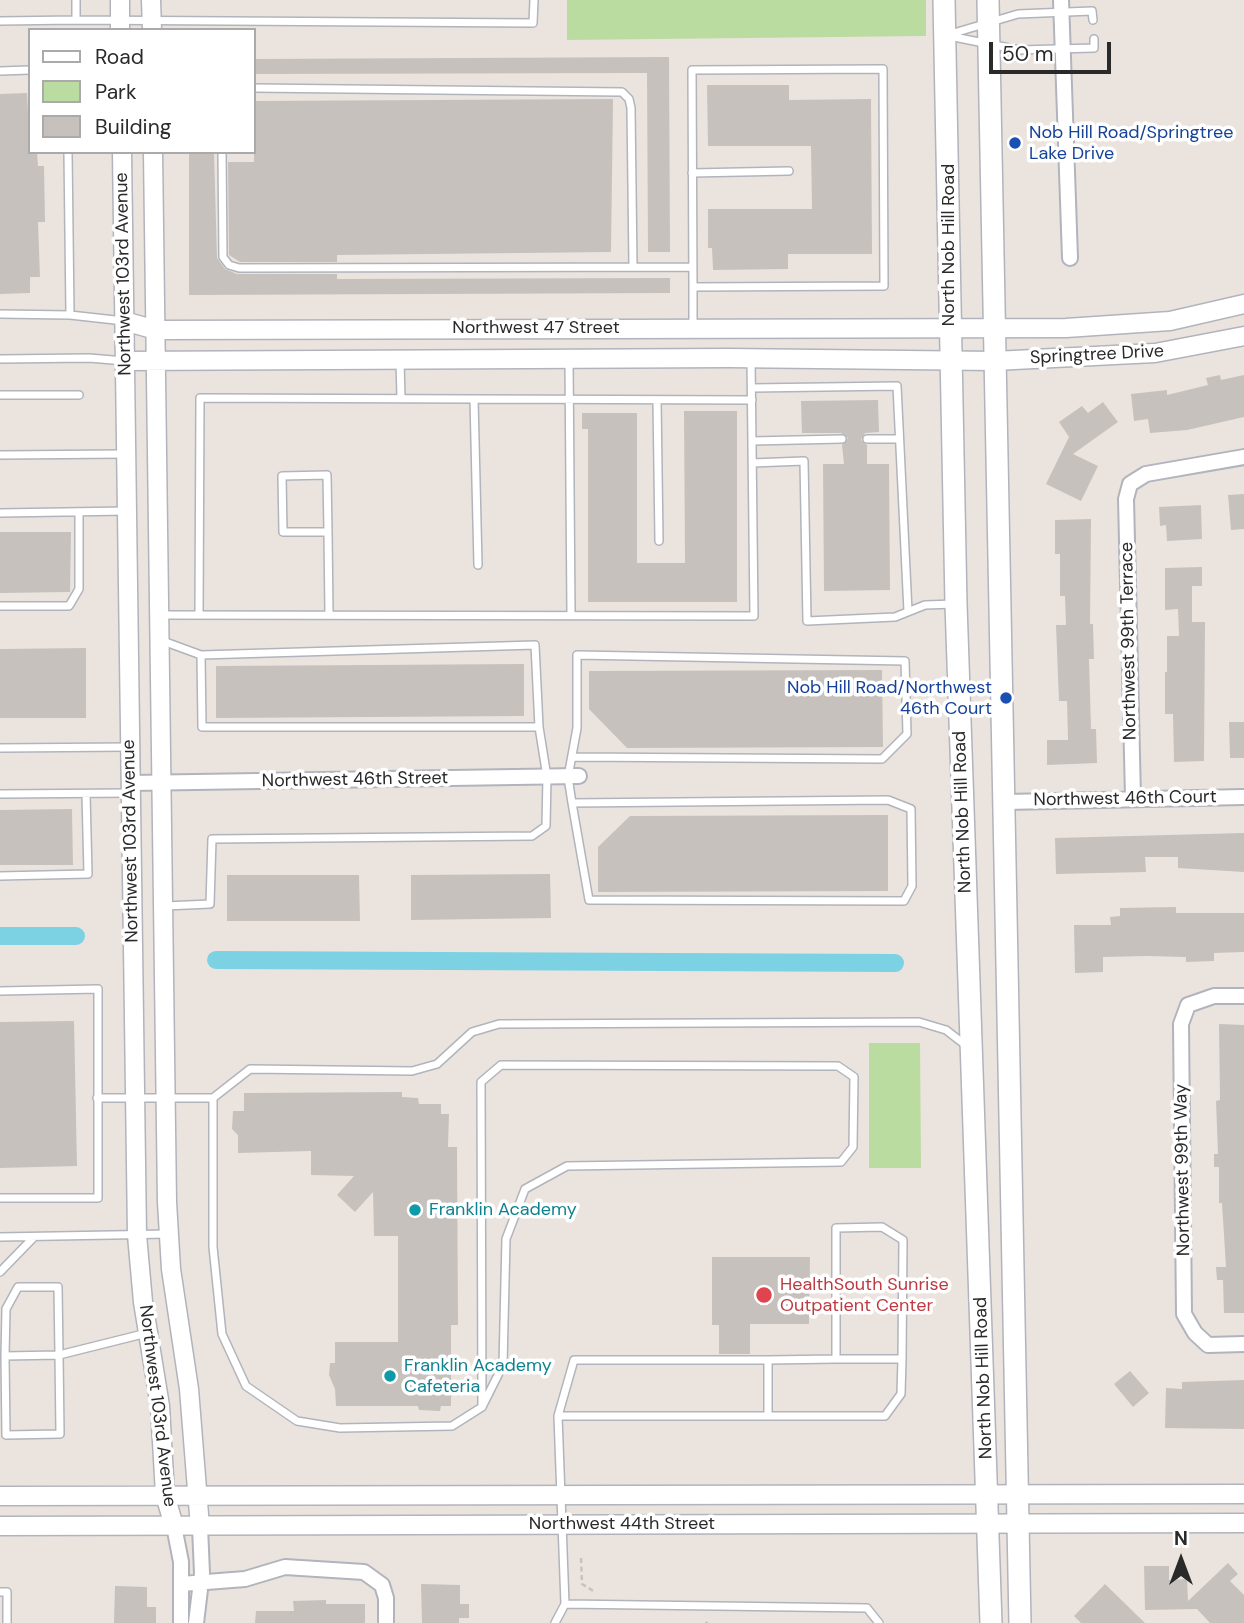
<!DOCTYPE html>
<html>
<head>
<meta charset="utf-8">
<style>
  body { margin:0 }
  #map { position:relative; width:1244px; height:1623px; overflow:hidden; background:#ebe4de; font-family:"DM Sans",sans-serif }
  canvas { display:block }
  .legend { position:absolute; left:28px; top:28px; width:228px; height:126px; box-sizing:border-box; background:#fff; border:2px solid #aaa; margin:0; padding:9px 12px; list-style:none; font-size:21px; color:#2a2a2a }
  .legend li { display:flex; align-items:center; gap:14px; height:35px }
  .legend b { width:35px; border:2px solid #aaa }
  .north { position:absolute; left:1146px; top:1525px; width:70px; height:70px; -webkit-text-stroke:5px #fff; paint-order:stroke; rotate:0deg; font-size:19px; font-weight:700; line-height:28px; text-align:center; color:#2a2a2a }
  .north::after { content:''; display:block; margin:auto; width:24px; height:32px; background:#2a2a2a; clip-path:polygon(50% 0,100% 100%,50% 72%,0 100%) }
  .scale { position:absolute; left:989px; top:42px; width:122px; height:32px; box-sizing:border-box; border:4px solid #2a2a2a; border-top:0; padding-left:9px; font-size:21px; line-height:24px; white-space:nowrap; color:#2a2a2a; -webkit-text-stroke:5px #fff; paint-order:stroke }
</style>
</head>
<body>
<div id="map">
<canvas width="1244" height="1623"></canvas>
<ul class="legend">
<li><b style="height:9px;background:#fff"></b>Road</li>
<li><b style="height:19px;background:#bbdca0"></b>Park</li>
<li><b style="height:19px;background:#c6c1bd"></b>Building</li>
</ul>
<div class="north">N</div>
<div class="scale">50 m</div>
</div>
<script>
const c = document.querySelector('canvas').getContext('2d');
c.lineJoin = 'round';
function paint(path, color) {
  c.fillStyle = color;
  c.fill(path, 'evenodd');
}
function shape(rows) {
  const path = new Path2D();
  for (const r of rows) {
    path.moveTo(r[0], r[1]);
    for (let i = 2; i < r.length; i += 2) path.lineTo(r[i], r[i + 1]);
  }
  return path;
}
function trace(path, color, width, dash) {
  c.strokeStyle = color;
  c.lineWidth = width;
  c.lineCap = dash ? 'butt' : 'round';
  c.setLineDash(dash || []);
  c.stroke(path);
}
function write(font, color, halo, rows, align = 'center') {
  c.font = font + ' "DM Sans",sans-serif';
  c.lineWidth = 7;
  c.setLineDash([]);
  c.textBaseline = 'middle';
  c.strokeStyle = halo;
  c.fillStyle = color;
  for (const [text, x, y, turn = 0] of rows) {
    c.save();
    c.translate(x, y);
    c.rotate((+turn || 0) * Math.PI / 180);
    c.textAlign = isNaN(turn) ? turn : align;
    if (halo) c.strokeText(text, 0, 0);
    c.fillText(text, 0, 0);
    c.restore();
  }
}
const green = shape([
  [567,0,926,0,926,36,567,40],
  [869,1043,920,1043,921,1168,869,1168]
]);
const canal = shape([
  [0,936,76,936],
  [216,960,895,963]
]);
const building = shape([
  [669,57,670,252,648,252,647,73,254,74,254,59],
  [707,85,789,85,789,100,871,99,872,254,788,254,788,269,713,270,712,248,708,248,708,209,812,209,811,146,708,146],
  [27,93,30,152,37,152,38,166,44,166,45,222,38,222,40,277,30,277,30,293,0,294,0,94],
  [613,99,611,252,337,255,337,262,240,262,229,255,228,162,254,162,254,101],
  [189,152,214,152,217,258,225,269,237,274,337,274,337,279,670,278,670,293,189,295],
  [1220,375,1221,380,1244,375,1244,417,1187,430,1150,433,1148,419,1134,421,1131,394,1167,390,1167,395,1208,385,1206,378],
  [878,400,879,432,865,433,861,440,867,445,867,464,889,464,890,590,824,591,823,464,844,464,842,445,848,438,841,433,802,433,801,401],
  [1103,402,1118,422,1073,454,1098,466,1081,501,1046,484,1069,437,1059,422,1082,406,1088,413],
  [684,411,737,411,737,602,588,602,588,429,582,429,582,413,637,413,637,563,685,563],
  [1244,494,1244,529,1231,530,1228,495],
  [1201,505,1202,539,1167,541,1166,525,1160,526,1159,507],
  [1091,519,1090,624,1093,624,1094,659,1089,659,1091,729,1096,729,1097,763,1047,765,1047,740,1068,740,1067,701,1059,701,1056,625,1066,625,1065,596,1060,596,1060,554,1055,554,1055,520],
  [0,532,71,532,70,592,0,593],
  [1202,567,1202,586,1192,586,1192,622,1205,622,1204,761,1174,762,1173,714,1165,714,1165,672,1167,672,1167,636,1179,636,1178,609,1165,610,1165,568],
  [86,648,86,718,0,718,0,649],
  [524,664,524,716,216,718,216,666],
  [882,670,883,747,627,748,589,709,589,671],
  [1229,722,1244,722,1244,758,1230,758],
  [72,809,73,865,0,865,0,810],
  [888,815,888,891,598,892,598,847,630,816],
  [1244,833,1244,872,1178,868,1178,857,1145,857,1146,872,1056,874,1055,838],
  [550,874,551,918,411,920,411,875],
  [227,875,359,875,360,921,227,921],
  [1176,907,1176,913,1244,913,1244,952,1214,953,1214,961,1186,962,1186,957,1147,956,1103,957,1103,972,1075,973,1074,925,1111,925,1110,917,1120,916,1120,908],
  [74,1021,77,1166,0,1168,0,1022],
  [1219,1024,1244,1025,1244,1313,1224,1313,1223,1280,1217,1280,1216,1267,1226,1267,1222,1203,1219,1203,1219,1167,1214,1167,1214,1154,1218,1154,1216,1101,1220,1100],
  [402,1092,402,1097,418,1098,419,1104,441,1104,441,1114,449,1114,448,1147,457,1147,458,1325,451,1325,451,1406,441,1406,440,1411,419,1410,418,1406,336,1406,335,1389,329,1375,330,1363,335,1363,335,1342,398,1342,398,1236,374,1236,373,1192,355,1212,337,1195,354,1176,311,1175,311,1151,238,1153,238,1135,232,1129,233,1111,244,1111,244,1093],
  [712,1257,810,1257,809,1324,750,1324,750,1354,719,1354,719,1325,712,1325],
  [1130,1371,1149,1393,1133,1407,1114,1384],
  [1244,1380,1244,1429,1165,1428,1166,1388,1182,1389,1182,1382],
  [1228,1563,1238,1574,1230,1581,1244,1595,1244,1623,1210,1623,1197,1609,1145,1610,1144,1566,1169,1566,1169,1580,1187,1579,1188,1601],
  [421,1584,460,1585,460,1604,469,1604,469,1618,459,1618,459,1623,422,1623],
  [1105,1584,1145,1623,1081,1623,1074,1616],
  [115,1586,147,1587,147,1607,156,1607,156,1623,114,1623],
  [326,1600,326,1604,365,1604,365,1623,255,1623,256,1611,294,1611,293,1601]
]);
const path = shape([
  [581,1558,582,1584,595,1592],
  [705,1623,708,1623]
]);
const service = shape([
  [76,0,76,20,533,23,534,0],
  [0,21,76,20],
  [947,35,1018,14,1092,11,1093,20],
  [949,36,1019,50,1094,48,1094,39],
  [0,71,30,70],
  [254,88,622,92,629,99,631,108,633,267],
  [68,152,70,315],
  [222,152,223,257,229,265,239,268,693,267],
  [692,173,789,171],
  [693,287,884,286,883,69,692,70,693,287,693,327],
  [0,314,70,315,124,321],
  [0,359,89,358,125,361],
  [569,360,571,615],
  [400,361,401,398],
  [752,388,897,386,908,611],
  [0,395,79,395],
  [474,399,478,565],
  [657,400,659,541],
  [867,439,898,439],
  [752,441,842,439],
  [0,455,125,454],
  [752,463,804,461,807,621,895,617,925,605,955,604],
  [0,513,127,511],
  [328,532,283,532,282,476,327,475,328,532,329,615],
  [0,606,69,606,79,589,79,512],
  [160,615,754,616,751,359],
  [199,615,200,398,752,400],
  [160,640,201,655,535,645,539,727,547,777,546,826,532,836,212,839,210,904,165,906],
  [201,655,202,727,539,727],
  [0,748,129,747],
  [0,794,130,793],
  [572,803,888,800,911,809,912,886,904,901,589,900,572,803,568,777,577,728,577,655,905,661,907,734,882,759,574,757],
  [0,876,88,874,86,794],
  [0,991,98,989,98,1198,0,1198],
  [97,1098,213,1098,213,1247,222,1334,246,1386,297,1421,340,1428,452,1426,482,1407,503,1365,506,1239,525,1189,567,1166,841,1162,853,1147,854,1077,838,1066,501,1065,481,1082,482,1407],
  [213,1098,250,1069,412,1071,437,1064,472,1032,499,1024,919,1022,946,1030,968,1047],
  [0,1237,168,1234],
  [0,1272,34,1237],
  [5,1356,59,1355,60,1434,6,1435,5,1356,6,1309,18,1287,58,1287,59,1355,147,1333],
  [836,1359,836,1228,882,1227,903,1240,902,1359,836,1359,768,1360,574,1360,558,1416,565,1604,867,1608,879,1623],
  [768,1360,768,1416],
  [558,1416,885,1416,901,1394,902,1359],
  [0,1592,7,1592,7,1623],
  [555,1623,565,1604]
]);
const minor = shape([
  [1061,0,1070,258],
  [131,783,579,776],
  [1133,798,1126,499,1130,484,1146,474,1244,457],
  [1005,802,1244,797],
  [1244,996,1214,996,1188,1005,1181,1024,1184,1314,1195,1333,1208,1345,1244,1344],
  [174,1526,181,1562,181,1623],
  [181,1584,245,1579,285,1567,364,1572,382,1585,386,1598,386,1623],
  [196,1623,202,1573,200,1527]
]);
const tertiary = shape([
  [120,0,120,30],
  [151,0,152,30],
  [122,152,137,1235,143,1302,160,1406,165,1495,174,1526],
  [153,152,167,1202,171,1269,189,1389,200,1527],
  [124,321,156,330,1066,328,1170,321,1244,304],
  [125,361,728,358,994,361,1155,353,1244,336],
  [0,1496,1244,1494],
  [0,1526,1244,1523]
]);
const secondary = shape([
  [944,0,956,604,991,1623],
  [988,0,1020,1623]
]);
const markers = [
  [1015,143,7,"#1a4fb4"],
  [1006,698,7,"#1a4fb4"],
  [415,1210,7,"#0f9aa8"],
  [764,1295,9,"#e0444e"],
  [390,1376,7,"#0f9aa8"]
];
const transitNames = [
  ["Nob Hill Road/Springtree",1029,133],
  ["Lake Drive",1029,154],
  ["Nob Hill Road/Northwest",992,688,"right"],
  ["46th Court",992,709,"right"]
];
const streetNames = [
  ["North Nob Hill Road",949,245,-90],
  ["Northwest 103rd Avenue",124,274,-91],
  ["Northwest 47 Street",536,328],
  ["Springtree Drive",1097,355,-3],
  ["Northwest 99th Terrace",1129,641,-91],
  ["Northwest 46th Street",355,780,-1],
  ["Northwest 46th Court",1125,799,-1],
  ["North Nob Hill Road",963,812,-92],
  ["Northwest 103rd Avenue",131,841,-91],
  ["Northwest 99th Way",1183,1170,-91],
  ["North Nob Hill Road",984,1378,-92],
  ["Northwest 103rd Avenue",157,1406,83],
  ["Northwest 44th Street",622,1524]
];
const cultureNames = [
  ["Franklin Academy",429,1210],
  ["Franklin Academy",404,1366],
  ["Cafeteria",404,1387]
];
const healthNames = [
  ["HealthSouth Sunrise",780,1285],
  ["Outpatient Center",780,1306]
];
paint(green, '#bbdca0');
trace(canal, '#7cd1e2', 18);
paint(building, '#c6c1bd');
trace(service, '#b1b4bc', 10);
trace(minor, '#b1b4bc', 18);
trace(tertiary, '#b1b4bc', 21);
trace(secondary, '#b1b4bc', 24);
trace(path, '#c3c3c3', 2.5, [5, 3.5]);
trace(service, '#fff', 7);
trace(minor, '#fff', 14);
trace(tertiary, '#fff', 18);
trace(secondary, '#fff', 21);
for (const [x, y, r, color] of markers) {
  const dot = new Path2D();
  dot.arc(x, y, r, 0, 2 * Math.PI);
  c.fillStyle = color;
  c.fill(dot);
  trace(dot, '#fff', 2.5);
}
write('18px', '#164399', '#fff', transitNames, 'left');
write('18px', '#2a2a2a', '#fff', streetNames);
write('18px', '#0d838f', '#fff', cultureNames, 'left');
write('18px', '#be3a42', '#fff', healthNames, 'left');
</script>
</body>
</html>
